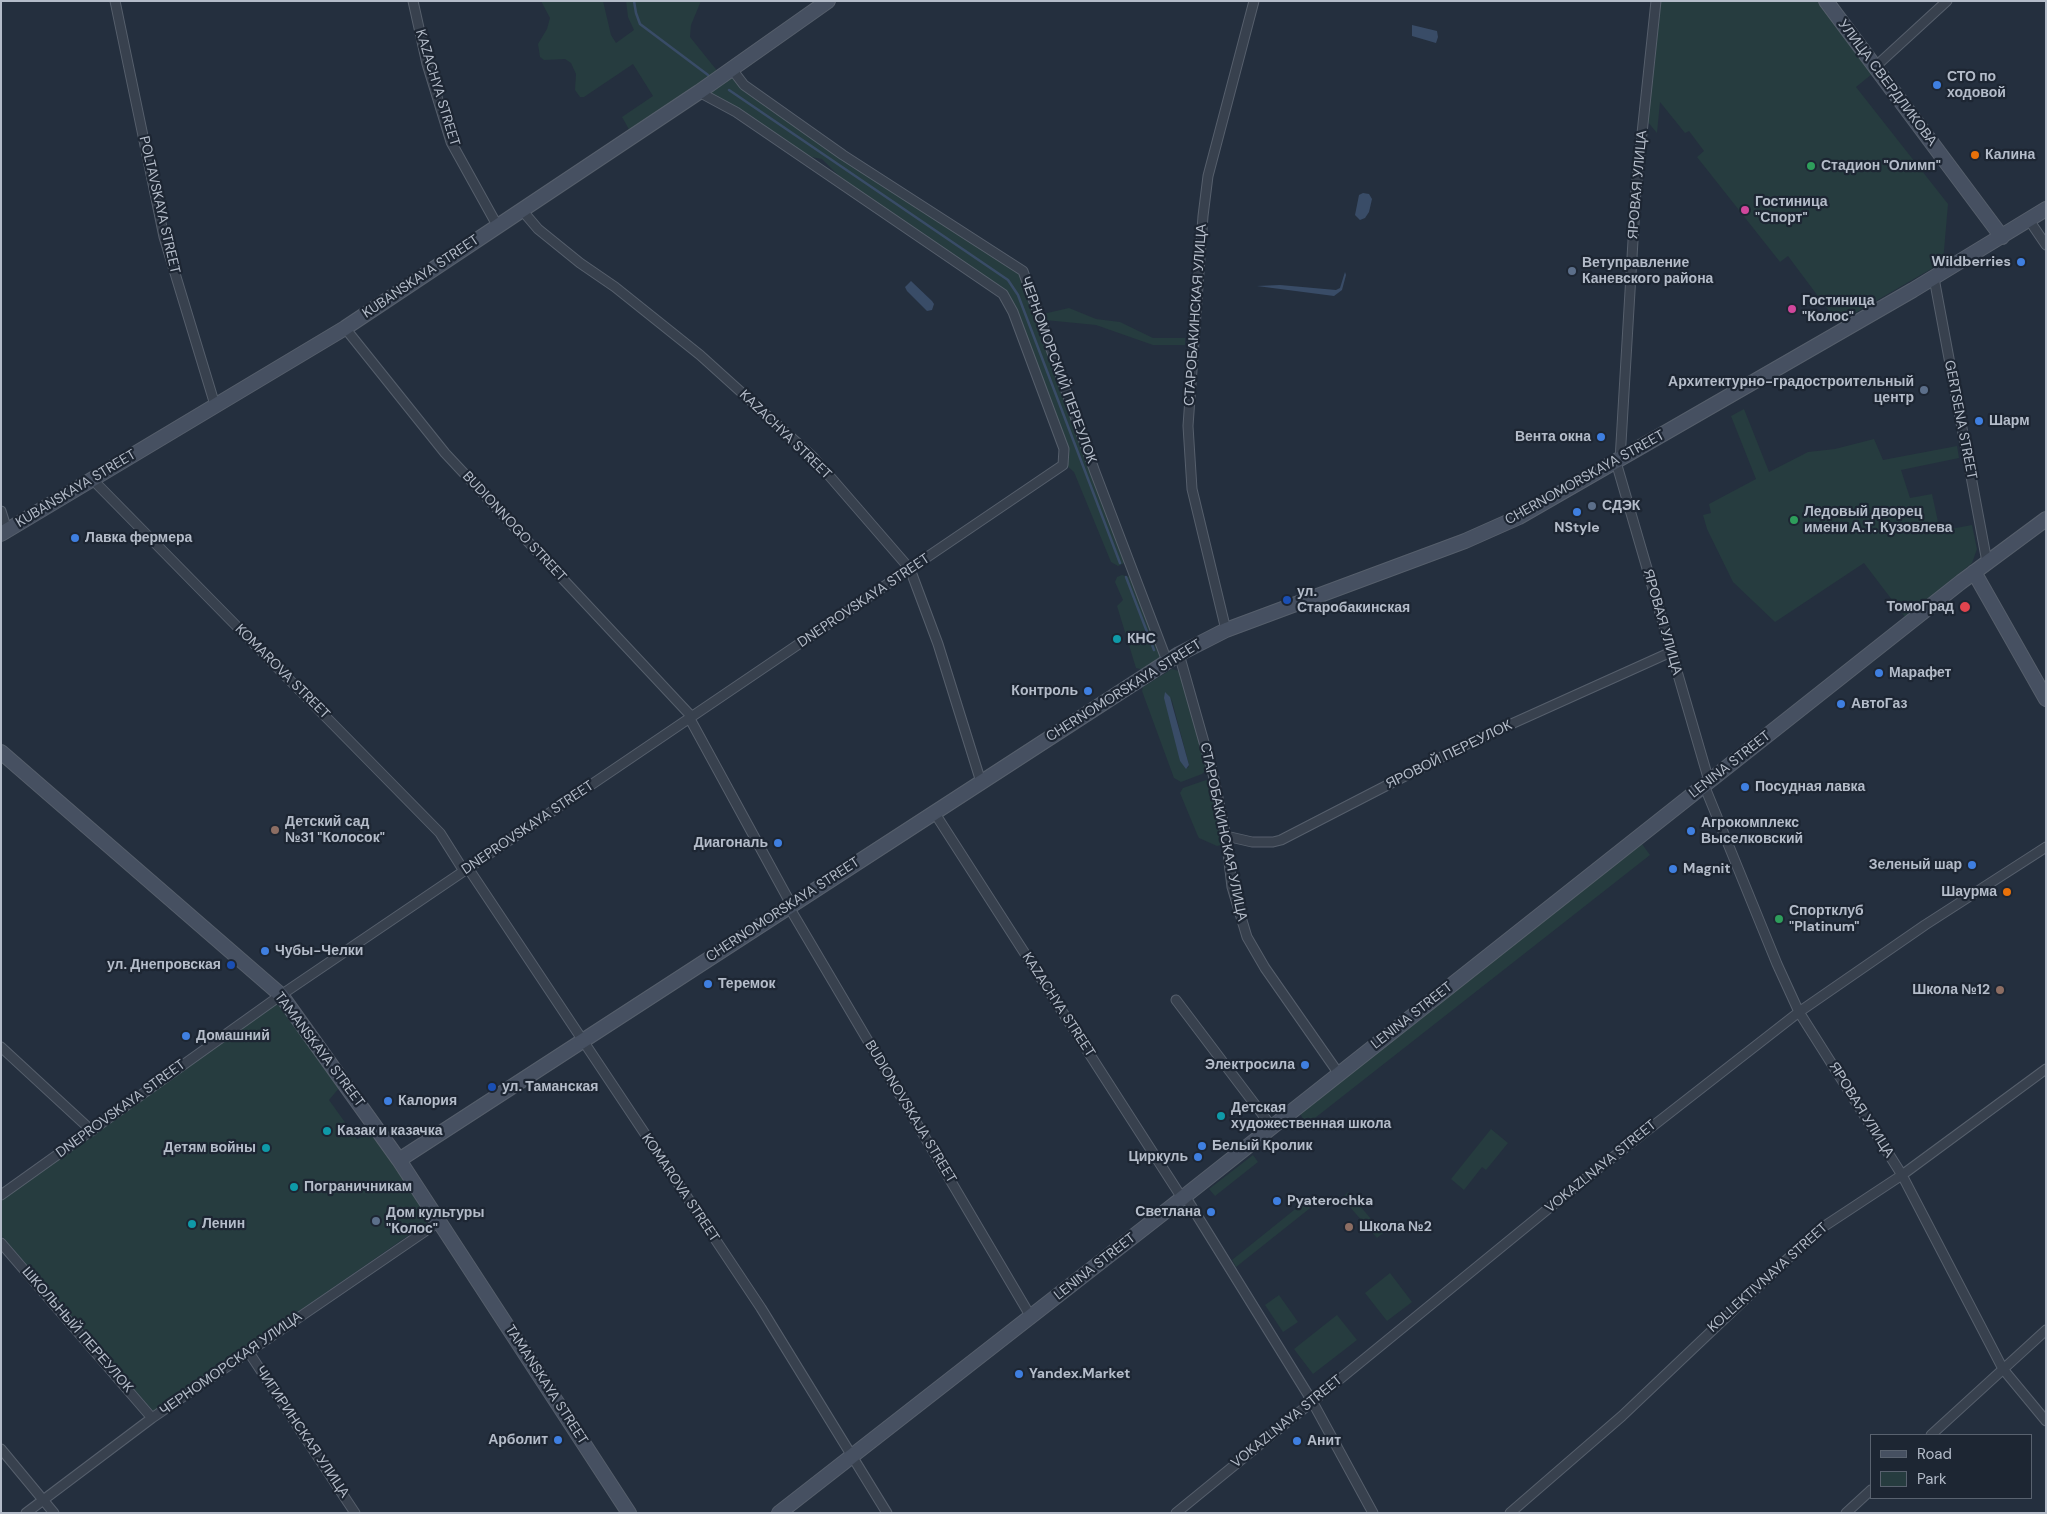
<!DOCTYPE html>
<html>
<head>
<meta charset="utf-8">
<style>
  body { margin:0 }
  #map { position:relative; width:2047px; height:1514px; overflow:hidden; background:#242f3e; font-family:"DM Sans",sans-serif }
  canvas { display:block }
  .frame { position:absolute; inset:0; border:2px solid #b4bcc9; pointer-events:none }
  .legend { position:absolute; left:1870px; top:1434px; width:162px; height:65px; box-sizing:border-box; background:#1d2633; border:1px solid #59626f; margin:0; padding:6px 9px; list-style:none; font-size:15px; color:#b4bcc9 }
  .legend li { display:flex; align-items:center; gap:10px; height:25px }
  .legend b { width:25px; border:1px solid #59626f }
</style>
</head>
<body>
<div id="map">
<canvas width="2047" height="1514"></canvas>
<div class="frame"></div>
<ul class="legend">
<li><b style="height:6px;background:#465061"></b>Road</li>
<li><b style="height:14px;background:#263c3f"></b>Park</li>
</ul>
</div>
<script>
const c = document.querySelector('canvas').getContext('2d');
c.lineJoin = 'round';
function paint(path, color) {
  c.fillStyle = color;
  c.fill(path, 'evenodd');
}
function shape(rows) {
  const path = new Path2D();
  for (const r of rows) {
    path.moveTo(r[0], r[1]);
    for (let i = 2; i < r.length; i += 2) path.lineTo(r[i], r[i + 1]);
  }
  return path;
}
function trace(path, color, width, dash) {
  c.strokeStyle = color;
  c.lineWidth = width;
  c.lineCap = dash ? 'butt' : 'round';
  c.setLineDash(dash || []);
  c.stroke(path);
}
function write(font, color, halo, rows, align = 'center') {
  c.font = font + ' "DM Sans",sans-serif';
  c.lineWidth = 4.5;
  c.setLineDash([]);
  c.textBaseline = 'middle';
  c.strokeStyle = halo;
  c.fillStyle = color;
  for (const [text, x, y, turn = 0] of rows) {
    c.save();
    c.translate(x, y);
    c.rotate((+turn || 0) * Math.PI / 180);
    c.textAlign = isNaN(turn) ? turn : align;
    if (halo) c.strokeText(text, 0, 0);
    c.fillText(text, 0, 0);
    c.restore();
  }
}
const green = shape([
  [541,1,603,1,611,35,616,43,634,30,628,17,626,1,701,1,691,25,690,37,719,73,631,133,622,117,653,96,633,64,584,97,580,97,575,90,576,74,571,63,565,59,544,60,540,57,538,44,547,29,550,18],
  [1660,1,1817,1,1872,74,1856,87,1948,204,1943,262,1838,323,1788,256,1780,262,1697,157,1704,151,1689,131,1685,133,1660,102,1657,133,1647,121],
  [731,75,739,85,841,158,1009,265,1020,275,1125,560,1124,563,1118,566,1111,562,1074,472,1066,465,1004,291,846,183,822,159,806,156,709,94],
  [1069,308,1096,319,1120,322,1153,338,1185,338,1185,345,1153,345,1096,325,1045,320,1043,314],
  [1744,409,1769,472,1808,452,1835,449,1874,439,1883,460,1957,446,1959,458,1901,470,1910,498,1932,494,1940,531,1972,525,1977,549,1972,563,1905,617,1864,563,1775,622,1733,582,1707,529,1703,515,1711,513,1709,504,1756,479,1731,416],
  [1122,575,1130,577,1162,658,1144,670,1136,668,1117,606,1123,600,1115,582,1117,577],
  [1172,669,1179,671,1208,768,1202,774,1181,782,1174,778,1142,691,1143,687],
  [1171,697,1189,765,1188,768,1180,761],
  [1206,780,1209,781,1222,834,1221,845,1217,846,1199,838,1197,834,1180,793,1183,788],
  [1642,844,1650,855,1306,1125,1300,1113],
  [277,1001,339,1088,329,1100,357,1139,373,1133,432,1219,154,1412,1,1235,1,1199],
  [1491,1129,1508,1143,1486,1170,1482,1167,1464,1190,1451,1179],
  [1253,1155,1258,1162,1215,1196,1209,1189],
  [1348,1192,1383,1233,1377,1238,1342,1198],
  [1309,1198,1314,1205,1236,1267,1232,1260],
  [1390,1273,1412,1302,1387,1321,1365,1293],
  [1279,1295,1298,1322,1283,1332,1265,1305],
  [1337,1315,1357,1340,1313,1374,1294,1349]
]);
const water = shape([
  [1412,25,1437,31,1438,37,1436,43,1412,36],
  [1363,193,1369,194,1372,199,1369,212,1365,218,1360,220,1355,215,1359,195],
  [1345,272,1346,275,1342,290,1334,296,1257,286,1280,285,1336,290,1340,288],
  [911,281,932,301,934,304,932,310,927,311,907,291,905,287],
  [1165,692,1170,697,1189,765,1186,769,1180,761,1164,698]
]);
const stream = shape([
  [634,1,636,13,640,24,708,75],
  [729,90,1008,280,1018,295,1120,563],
  [1126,577,1154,650]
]);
const street = shape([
  [115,1,164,237,215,405],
  [413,1,427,64,451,142,497,225],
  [1875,67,1947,1],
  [731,68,744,85,843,155,1023,271,1095,472,1167,661],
  [521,209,538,229,580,263,615,287,700,355,813,457,910,569,938,644,981,782],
  [2029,220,2046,245],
  [1934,278,1987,562],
  [345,328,445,453,692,717],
  [1620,460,1636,190,1656,1],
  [1616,462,1709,781],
  [92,479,440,833,464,871],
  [1,511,7,530],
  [1226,630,1192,489,1188,426,1203,216,1208,176,1254,1],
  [1179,654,1213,774,1226,836,1232,887,1247,937,1265,968,1339,1074],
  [690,719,792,906],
  [1704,785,1777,964,1799,1012,1902,1175,2003,1369,2046,1421],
  [934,812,1182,1198],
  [1226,836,1252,842,1273,842,1281,840,1467,744,1671,652],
  [468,868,761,1308,887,1513],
  [789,907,1031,1317],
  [1176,1000,1272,1127],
  [1,1047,92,1131],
  [1,1195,281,995,1063,465,1064,449,1013,312,1003,294,736,112,699,92],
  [1185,1196,1312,1401,1373,1513],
  [1,1243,152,1418],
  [248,1351,355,1513],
  [1931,1435,2046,1330],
  [1,1449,54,1513],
  [26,1513,152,1418,440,1221],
  [1176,1513,1576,1186,1799,1012,1925,925,2046,847],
  [1510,1513,1622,1416,1817,1231,1902,1175,2046,1069],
  [1846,1513,1871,1490]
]);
const secondary = shape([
  [1826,1,2002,237],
  [1,534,345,328,699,92,828,1],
  [1974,572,2046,699],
  [1,752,281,995,399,1160,629,1513],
  [399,1160,1179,654,1226,630,1465,541,1519,517,1913,290,2046,209],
  [779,1513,1171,1207,1961,582,2046,519]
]);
const markers = [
  [1937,85,5,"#3f7fe0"],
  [1975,155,5,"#e8710a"],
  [1811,166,5,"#2e9e5b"],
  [1745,210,5,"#d1479c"],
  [2021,262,5,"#3f7fe0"],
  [1572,271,5,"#5c6f8a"],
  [1792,309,5,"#d1479c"],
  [1924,390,5,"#5c6f8a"],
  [1979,421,5,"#3f7fe0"],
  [1601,437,5,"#3f7fe0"],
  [1592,506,5,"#5c6f8a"],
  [1577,512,5,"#3f7fe0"],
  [1794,520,5,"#2e9e5b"],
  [75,538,5,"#3f7fe0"],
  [1287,600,5,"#1a4fb4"],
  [1965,607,6,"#e0444e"],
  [1117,639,5,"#0f9aa8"],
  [1879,673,5,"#3f7fe0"],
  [1088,691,5,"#3f7fe0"],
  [1841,704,5,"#3f7fe0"],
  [1745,787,5,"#3f7fe0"],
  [275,830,5,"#8d6e63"],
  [1691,831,5,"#3f7fe0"],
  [778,843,5,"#3f7fe0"],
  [1972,865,5,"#3f7fe0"],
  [1673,869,5,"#3f7fe0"],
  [2007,892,5,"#e8710a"],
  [1779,919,5,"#2e9e5b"],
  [265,951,5,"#3f7fe0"],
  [231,965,5,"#1a4fb4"],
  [708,984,5,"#3f7fe0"],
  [2000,990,5,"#8d6e63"],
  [186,1036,5,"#3f7fe0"],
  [1305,1065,5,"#3f7fe0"],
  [492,1087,5,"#1a4fb4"],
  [388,1101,5,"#3f7fe0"],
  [1221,1116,5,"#0f9aa8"],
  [327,1131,5,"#0f9aa8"],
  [1202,1146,5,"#3f7fe0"],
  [266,1148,5,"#0f9aa8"],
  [1198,1157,5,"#3f7fe0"],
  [294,1187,5,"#0f9aa8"],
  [1277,1201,5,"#3f7fe0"],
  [1211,1212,5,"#3f7fe0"],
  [376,1221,5,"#5c6f8a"],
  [192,1224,5,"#0f9aa8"],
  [1349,1227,5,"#8d6e63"],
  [1019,1374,5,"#3f7fe0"],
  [558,1440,5,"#3f7fe0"],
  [1297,1441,5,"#3f7fe0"]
];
const poiNames = [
  ["СТО по",1947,77],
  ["ходовой",1947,93],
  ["Калина",1985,155],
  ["Стадион \"Олимп\"",1821,166],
  ["Гостиница",1755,202],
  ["\"Спорт\"",1755,218],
  ["Wildberries",2011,262,"right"],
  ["Ветуправление",1582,263],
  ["Каневского района",1582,279],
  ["Гостиница",1802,301],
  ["\"Колос\"",1802,317],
  ["Архитектурно-градостроительный",1914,382,"right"],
  ["центр",1914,398,"right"],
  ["Шарм",1989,421],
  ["Вента окна",1591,437,"right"],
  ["СДЭК",1602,506],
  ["Ледовый дворец",1804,512],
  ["имени А.Т. Кузовлева",1804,528],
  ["NStyle",1577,528,"center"],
  ["Лавка фермера",85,538],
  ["ул.",1297,592],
  ["Старобакинская",1297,608],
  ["ТомоГрад",1954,607,"right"],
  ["КНС",1127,639],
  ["Марафет",1889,673],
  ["Контроль",1078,691,"right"],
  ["АвтоГаз",1851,704],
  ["Посудная лавка",1755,787],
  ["Детский сад",285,822],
  ["№31 \"Колосок\"",285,838],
  ["Агрокомплекс",1701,823],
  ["Выселковский",1701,839],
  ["Диагональ",768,843,"right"],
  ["Зеленый шар",1962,865,"right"],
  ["Magnit",1683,869],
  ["Шаурма",1997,892,"right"],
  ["Спортклуб",1789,911],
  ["\"Platinum\"",1789,927],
  ["Чубы-Челки",275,951],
  ["ул. Днепровская",221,965,"right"],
  ["Теремок",718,984],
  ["Школа №12",1990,990,"right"],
  ["Домашний",196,1036],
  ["Электросила",1295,1065,"right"],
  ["ул. Таманская",502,1087],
  ["Калория",398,1101],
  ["Детская",1231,1108],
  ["художественная школа",1231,1124],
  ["Казак и казачка",337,1131],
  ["Белый Кролик",1212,1146],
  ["Детям войны",256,1148,"right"],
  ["Циркуль",1188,1157,"right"],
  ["Пограничникам",304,1187],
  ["Pyaterochka",1287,1201],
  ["Светлана",1201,1212,"right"],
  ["Дом культуры",386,1213],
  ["\"Колос\"",386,1229],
  ["Ленин",202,1224],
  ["Школа №2",1359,1227],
  ["Yandex.Market",1029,1374],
  ["Арболит",548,1440,"right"],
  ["Анит",1307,1441]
];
const streetNames = [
  ["УЛИЦА СВЕРДЛИКОВА",1887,83,53],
  ["KAZACHYA STREET",437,88,73],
  ["ЯРОВАЯ УЛИЦА",1638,185,-85],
  ["POLTAVSKAYA STREET",159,205,77],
  ["KUBANSKAYA STREET",421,277,-34],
  ["СТАРОБАКИНСКАЯ УЛИЦА",1196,315,-86],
  ["ЧЕРНОМОРСКИЙ ПЕРЕУЛОК",1058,370,70],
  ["GERTSENA STREET",1960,420,79],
  ["KAZACHYA STREET",785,435,44],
  ["CHERNOMORSKAYA STREET",1585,478,-29],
  ["KUBANSKAYA STREET",76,489,-31],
  ["BUDIONNOGO STREET",514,527,47],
  ["DNEPROVSKAYA STREET",864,601,-34],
  ["ЯРОВАЯ УЛИЦА",1662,622,74],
  ["KOMAROVA STREET",282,672,45],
  ["CHERNOMORSKAYA STREET",1124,691,-32],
  ["ЯРОВОЙ ПЕРЕУЛОК",1449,755,-26],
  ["LENINA STREET",1730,765,-38],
  ["DNEPROVSKAYA STREET",528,828,-34],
  ["СТАРОБАКИНСКАЯ УЛИЦА",1223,832,78],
  ["CHERNOMORSKAYA STREET",783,910,-33],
  ["KAZACHYA STREET",1058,1005,57],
  ["LENINA STREET",1412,1016,-38],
  ["TAMANSKAYA STREET",319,1050,53],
  ["DNEPROVSKAYA STREET",121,1109,-36],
  ["ЯРОВАЯ УЛИЦА",1861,1110,58],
  ["BUDIONOVSKAJA STREET",910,1112,59],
  ["VOKAZLNAYA STREET",1601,1167,-39],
  ["KOMAROVA STREET",680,1188,56],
  ["LENINA STREET",1095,1267,-38],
  ["KOLLEKTIVNAYA STREET",1768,1278,-42],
  ["ШКОЛЬНЫЙ ПЕРЕУЛОК",77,1330,49],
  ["ЧЕРНОМОРСКАЯ УЛИЦА",231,1364,-35],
  ["TAMANSKAYA STREET",546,1385,57],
  ["VOKAZLNAYA STREET",1287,1422,-39],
  ["ЧИГИРИНСКАЯ УЛИЦА",302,1432,56]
];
paint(green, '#263c3f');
paint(water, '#394c67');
trace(stream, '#394c67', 2.5);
trace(street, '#565f6c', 11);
trace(secondary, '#565f6c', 16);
trace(street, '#38414e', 9);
trace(secondary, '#465061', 14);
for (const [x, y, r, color] of markers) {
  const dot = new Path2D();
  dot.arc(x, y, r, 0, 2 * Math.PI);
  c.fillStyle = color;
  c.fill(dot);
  trace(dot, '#1d2633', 2);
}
write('bold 14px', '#b4bcc9', '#1d2633', poiNames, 'left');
write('14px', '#b4bcc9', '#1d2633', streetNames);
</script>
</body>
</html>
